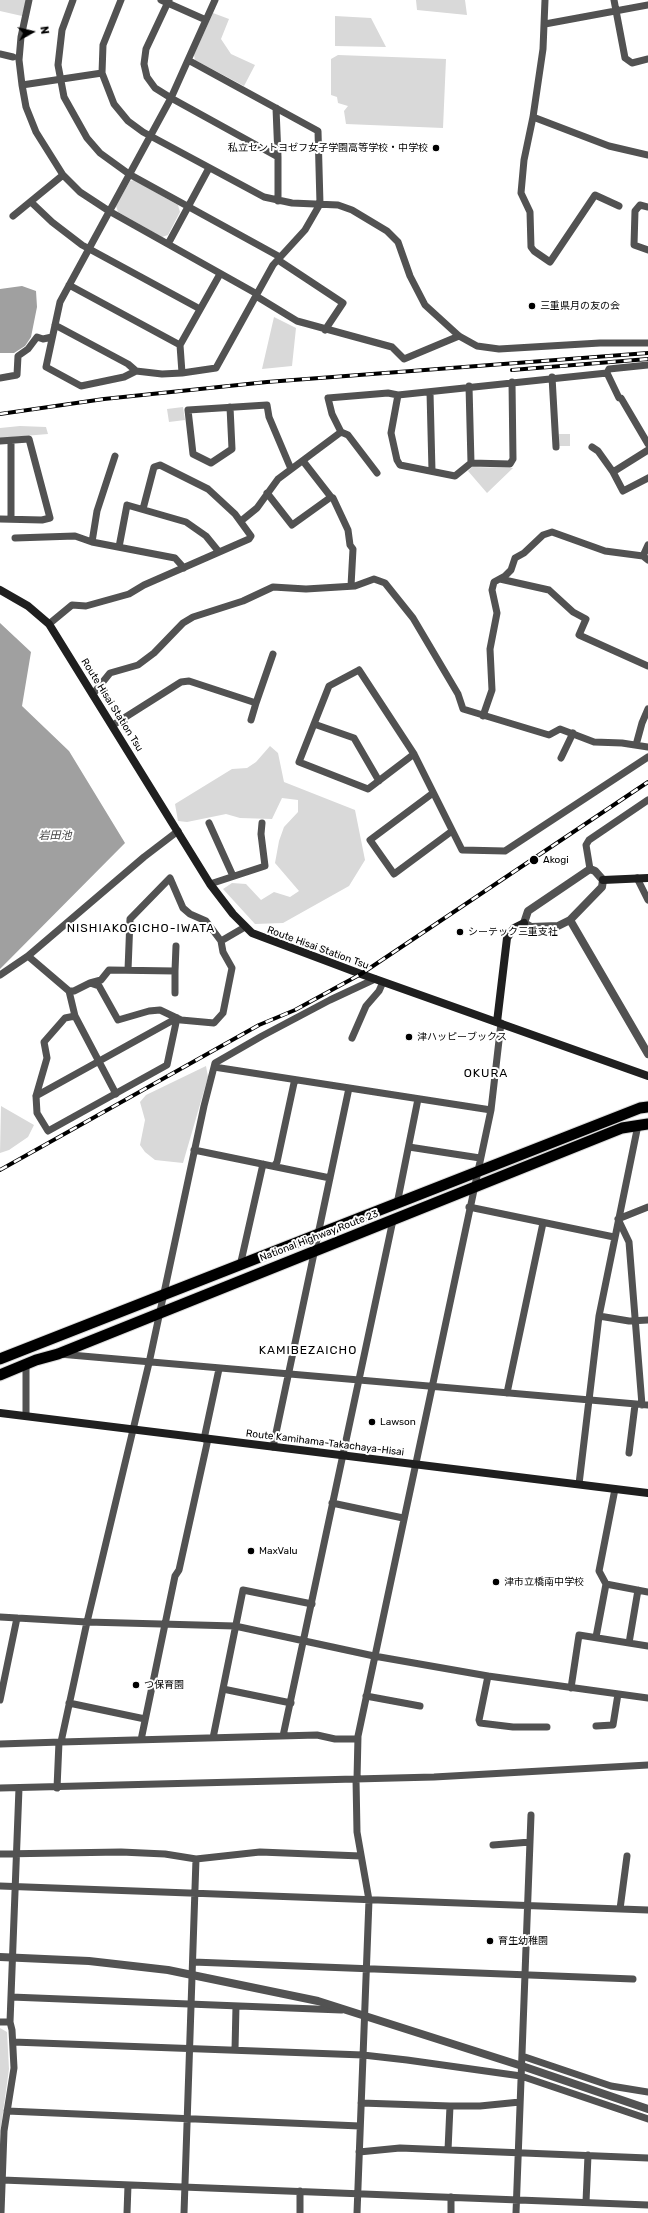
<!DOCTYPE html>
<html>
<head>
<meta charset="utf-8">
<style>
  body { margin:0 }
  #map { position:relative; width:648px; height:2213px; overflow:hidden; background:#fff; font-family:Rubik,sans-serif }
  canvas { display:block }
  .north { position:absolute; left:12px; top:12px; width:40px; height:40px; -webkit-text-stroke:3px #fff; paint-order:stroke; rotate:82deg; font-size:11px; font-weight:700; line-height:16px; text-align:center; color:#000 }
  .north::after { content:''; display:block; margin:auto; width:14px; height:18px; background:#000; clip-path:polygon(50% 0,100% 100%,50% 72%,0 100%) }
</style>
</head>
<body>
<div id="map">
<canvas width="648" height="2213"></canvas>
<div class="north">N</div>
</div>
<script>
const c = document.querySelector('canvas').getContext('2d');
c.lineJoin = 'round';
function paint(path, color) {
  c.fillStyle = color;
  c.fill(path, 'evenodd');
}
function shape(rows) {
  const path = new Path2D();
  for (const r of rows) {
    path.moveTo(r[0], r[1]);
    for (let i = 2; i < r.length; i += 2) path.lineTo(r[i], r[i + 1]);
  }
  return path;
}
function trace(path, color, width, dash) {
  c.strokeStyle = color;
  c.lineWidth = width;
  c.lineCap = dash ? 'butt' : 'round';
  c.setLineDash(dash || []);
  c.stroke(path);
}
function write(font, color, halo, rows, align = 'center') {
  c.font = font + ' Rubik,"Noto Sans JP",sans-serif';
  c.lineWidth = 4;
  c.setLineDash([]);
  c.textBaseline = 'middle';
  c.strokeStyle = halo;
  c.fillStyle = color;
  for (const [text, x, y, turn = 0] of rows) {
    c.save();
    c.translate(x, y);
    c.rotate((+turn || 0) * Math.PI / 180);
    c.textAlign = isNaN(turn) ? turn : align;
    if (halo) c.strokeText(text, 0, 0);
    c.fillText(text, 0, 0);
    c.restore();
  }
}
const green = shape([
  [0,0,26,0,22,16,0,11],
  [416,0,465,0,467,15,417,10],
  [213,13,229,19,221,39,231,54,255,65,244,86,195,60,194,55],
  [335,16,371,18,386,47,335,46],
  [338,55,446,59,443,128,346,124,344,111,348,106,338,103,337,97,331,95,331,59],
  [134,180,178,205,180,212,168,235,162,237,118,212,116,206,130,181],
  [274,317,296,328,292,366,262,369],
  [183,407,185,420,169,422,167,409],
  [20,426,46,427,48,434,0,438,0,428],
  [559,434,570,434,570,446,559,446],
  [472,467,513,468,487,493,468,471],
  [270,746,278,753,284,782,355,810,365,860,349,886,283,923,255,924,223,889,232,883,246,884,261,900,274,892,290,897,299,891,275,863,279,841,284,827,298,812,298,800,282,798,272,819,240,818,226,814,187,822,178,821,175,804,232,769,247,768,256,762],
  [206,1066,208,1077,183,1163,155,1160,145,1152,140,1145,145,1120,140,1102,146,1095],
  [1,1106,34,1125,28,1137,9,1150,0,1153],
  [0,2028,7,2032,9,2069,0,2134]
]);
const water = shape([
  [22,286,36,291,37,307,31,337,25,346,14,353,0,353,0,289],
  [0,623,31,652,22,706,69,751,125,843,0,969]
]);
const minor = shape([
  [29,0,21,37,19,60,22,85,26,107,36,132,63,175,80,192,109,211,257,294],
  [73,0,62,30,58,65,64,97,87,138,100,153,129,174,280,257],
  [121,0,103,45,102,73,114,104,128,121,143,132,264,197,292,203,338,205,352,210,387,231,398,242,410,276,425,305,459,336,477,346,499,349,600,343,648,343],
  [161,0,206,20],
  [169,0,146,49,144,64,147,77,155,88,171,98,278,157,278,201],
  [545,0,543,49,533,117,524,160,521,193,530,212,531,247,534,251,550,262,595,195,619,206],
  [614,0,625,58,632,63,648,59],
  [545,24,648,5],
  [0,54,13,57],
  [188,60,318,131,320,204,305,230,273,265,216,368,182,373,162,374,136,371,124,377,81,386,46,367,60,302,171,98,188,60,215,0],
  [22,85,102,73],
  [276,108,278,157],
  [533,117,609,146,648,155],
  [31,202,52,222,82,245,200,309],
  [648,207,640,205,635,211,634,245,648,250],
  [13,216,63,175],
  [168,244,209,168],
  [278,260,343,303,325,330],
  [69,285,180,345,220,274],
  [256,296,297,321,392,347,404,359,459,336],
  [55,325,128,364,136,371],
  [180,345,182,373],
  [607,373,609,369,648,365],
  [552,377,556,447],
  [0,378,17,375,18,356,28,349,37,337,43,339,52,337],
  [469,386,471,463],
  [430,392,432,471],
  [398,395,391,433,397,460,400,465,455,476,471,463,510,464,513,459,512,382],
  [230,407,232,449,211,463,193,454,188,410,267,405,269,417,291,469],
  [0,441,29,439,50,518,42,520,0,519],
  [592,447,598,451,613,472],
  [648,450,613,472,623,491,648,478],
  [377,473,348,435,341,432,332,414,328,398,388,393,398,395,607,373,619,398,621,398,648,444],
  [267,493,292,525,331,497,303,461],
  [331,497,333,498,348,530,350,545,353,549,351,586],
  [11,518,11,441],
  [241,521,257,508,278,479,341,432],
  [15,538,75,536,92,542,175,558,184,568],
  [92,542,97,511,115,456],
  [119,547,127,505,186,522,206,536,219,552],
  [643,556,648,545],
  [500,579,549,590,573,612,586,619,579,635,648,666],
  [49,624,72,605,86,606,129,594,144,585,249,539,251,536,235,514,208,489,160,465,154,467,143,509],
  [359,670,414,754,368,789,299,762,329,686,359,670],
  [93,694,110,673,138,665,154,653,183,623,193,617,243,601,273,587,306,589,355,586,374,579,385,583,413,618,458,694,463,709,549,735,560,729,594,742,622,743,648,747],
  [483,716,492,690,490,649,497,613,492,590,494,582,505,576,511,570,515,558,524,553,543,535,552,532,605,551,643,556,648,560],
  [251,720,256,703],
  [314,724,354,738,379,781],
  [113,725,181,682,189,681,256,703,273,654],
  [636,745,642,723,648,709],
  [414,754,462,850,505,851,648,757],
  [561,758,573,733],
  [433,793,370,840,394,874,452,831],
  [209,823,233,876],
  [590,869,586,845,589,840,648,800],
  [637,878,648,900],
  [210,884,265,866,261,834,262,823],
  [28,956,69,991,74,991,90,983,99,986,118,1020,149,1011,160,1010,181,1020,214,1023,223,1013,232,968,223,952,221,941,245,927],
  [128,970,130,919,170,878,183,908,190,914,206,921,221,941],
  [175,971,176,946],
  [0,975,28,956,144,857,178,831],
  [90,983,101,980,109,970,175,971,175,993],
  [69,991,75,1016,65,1018,44,1042,47,1058,36,1096,37,1113,48,1131,167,1065,177,1018],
  [75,1016,116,1094],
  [352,1038,366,1006,379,991,383,982],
  [214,1067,215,1063,262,1036,330,1000,375,979],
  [36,1096,177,1018],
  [409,1147,480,1158],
  [194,1150,330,1178],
  [274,1166,277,1162,294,1083,296,1080],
  [397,1204,418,1099],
  [469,1207,614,1237],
  [618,1219,629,1242,642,1405],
  [618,1219,648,1207],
  [240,1266,263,1164],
  [599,1316,629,1321,648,1320],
  [59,1354,648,1405],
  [507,1393,543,1223],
  [26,1416,26,1364],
  [204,1439,219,1369],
  [273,1447,349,1088],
  [629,1453,635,1405],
  [579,1484,599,1316,638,1125],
  [615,1489,599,1571,606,1584,648,1592],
  [332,1503,403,1518],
  [0,1617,87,1622,235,1626,374,1656,488,1676,648,1698],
  [596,1637,606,1584],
  [629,1643,638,1590],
  [488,1676,479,1720,480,1723,513,1727,547,1727],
  [571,1688,579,1635,648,1646],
  [223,1689,291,1703],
  [366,1696,420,1706],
  [0,1700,17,1618],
  [69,1703,145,1719],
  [596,1726,613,1725,618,1694],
  [283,1736,393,1220],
  [213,1738,243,1590,312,1604],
  [358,1739,335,1739,317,1735,61,1742,87,1622,149,1363,204,1106,214,1067,491,1110],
  [141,1740,175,1576,179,1570,208,1439],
  [0,1744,61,1742],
  [356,1779,357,1832,369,1900,357,2213],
  [357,1779,358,1736,491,1110,501,1023],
  [0,1788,434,1777,648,1765],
  [57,1788,59,1742],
  [493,1845,530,1842],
  [0,1854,121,1852,165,1854,196,1859,260,1852,361,1856],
  [0,1886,648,1910],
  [620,1909,627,1856],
  [193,1962,633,1979],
  [11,1997,341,2010],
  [0,2022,10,2022],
  [13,2042,363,2055,407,2060,521,2076,648,2119],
  [235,2050,236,2006],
  [522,2056,611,2086,648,2092],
  [361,2103,450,2106,480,2106,520,2102],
  [7,2111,360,2126],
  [448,2150,450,2106],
  [359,2152,400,2148,648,2158],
  [2,2180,648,2205],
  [586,2202,588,2155],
  [1,2213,4,2131,14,2068,12,2030,10,2022,19,1788],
  [127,2213,128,2185],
  [184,2213,196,1859],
  [300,2213,300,2191],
  [451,2213,451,2197],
  [516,2213,531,1815]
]);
const tertiary = shape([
  [590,869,595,871,603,880,602,887,570,920,558,926,531,927,524,923,528,911,590,869],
  [570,920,648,1054],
  [0,1957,89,1961,168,1970,318,2001,522,2066,648,2109]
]);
const secondary = shape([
  [0,590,28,606,49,624,210,884,233,914,252,933,361,974,648,1076],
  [603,880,648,878],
  [497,1022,507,938,514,928,524,923],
  [0,1413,648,1493]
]);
const trunk = shape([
  [0,1359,640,1108,648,1107],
  [0,1375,36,1360,58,1354,622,1128,648,1124]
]);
const rail = shape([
  [512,370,648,359],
  [0,414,104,399,267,382,648,353],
  [0,1170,259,1025,295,1010,361,974,648,782]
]);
const markers = [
  [436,148,4,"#000"],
  [532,306,4,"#000"],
  [534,860,5,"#000"],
  [460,932,4,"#000"],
  [409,1037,4,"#000"],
  [372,1422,4,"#000"],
  [251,1551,4,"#000"],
  [496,1582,4,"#000"],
  [136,1685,4,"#000"],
  [490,1941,4,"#000"]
];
const poiNames = [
  ["私立セントヨゼフ女子学園高等学校・中学校",428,148,"right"],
  ["三重県月の友の会",540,306],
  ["Akogi",543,860],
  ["シーテック三重支社",468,932],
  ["津ハッピーブックス",417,1037],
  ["Lawson",380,1422],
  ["MaxValu",259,1551],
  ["津市立橋南中学校",504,1582],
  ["つ保育園",144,1685],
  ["育生幼稚園",498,1941]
];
const streetNames = [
  ["Route Hisai Station Tsu",112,705,58],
  ["Route Hisai Station Tsu",318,948,20],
  ["National Highway Route 23",319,1236,-21],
  ["Route Kamihama-Takachaya-Hisai",325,1443,7]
];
const waterNames = [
  ["岩田池",55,836]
];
const quarterNames = [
  ["NISHIAKOGICHO-IWATA",141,929],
  ["OKURA",486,1074],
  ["KAMIBEZAICHO",308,1351]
];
paint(green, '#d9d9d9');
paint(water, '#a0a0a0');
trace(trunk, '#dbdbdb', 13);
trace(minor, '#525252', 7);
trace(tertiary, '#525252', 8);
trace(secondary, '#1f1f1f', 8);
trace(trunk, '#000', 11);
trace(rail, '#000', 4);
trace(rail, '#fff', 2.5, [8]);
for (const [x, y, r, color] of markers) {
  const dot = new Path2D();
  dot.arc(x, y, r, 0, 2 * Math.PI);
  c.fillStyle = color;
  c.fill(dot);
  trace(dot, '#fff', 1.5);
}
write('10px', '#000', '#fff', poiNames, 'left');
write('10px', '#000', '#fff', streetNames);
write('italic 11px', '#414141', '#fff', waterNames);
c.letterSpacing = '1px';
write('12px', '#000', '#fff', quarterNames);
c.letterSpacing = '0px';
</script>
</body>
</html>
